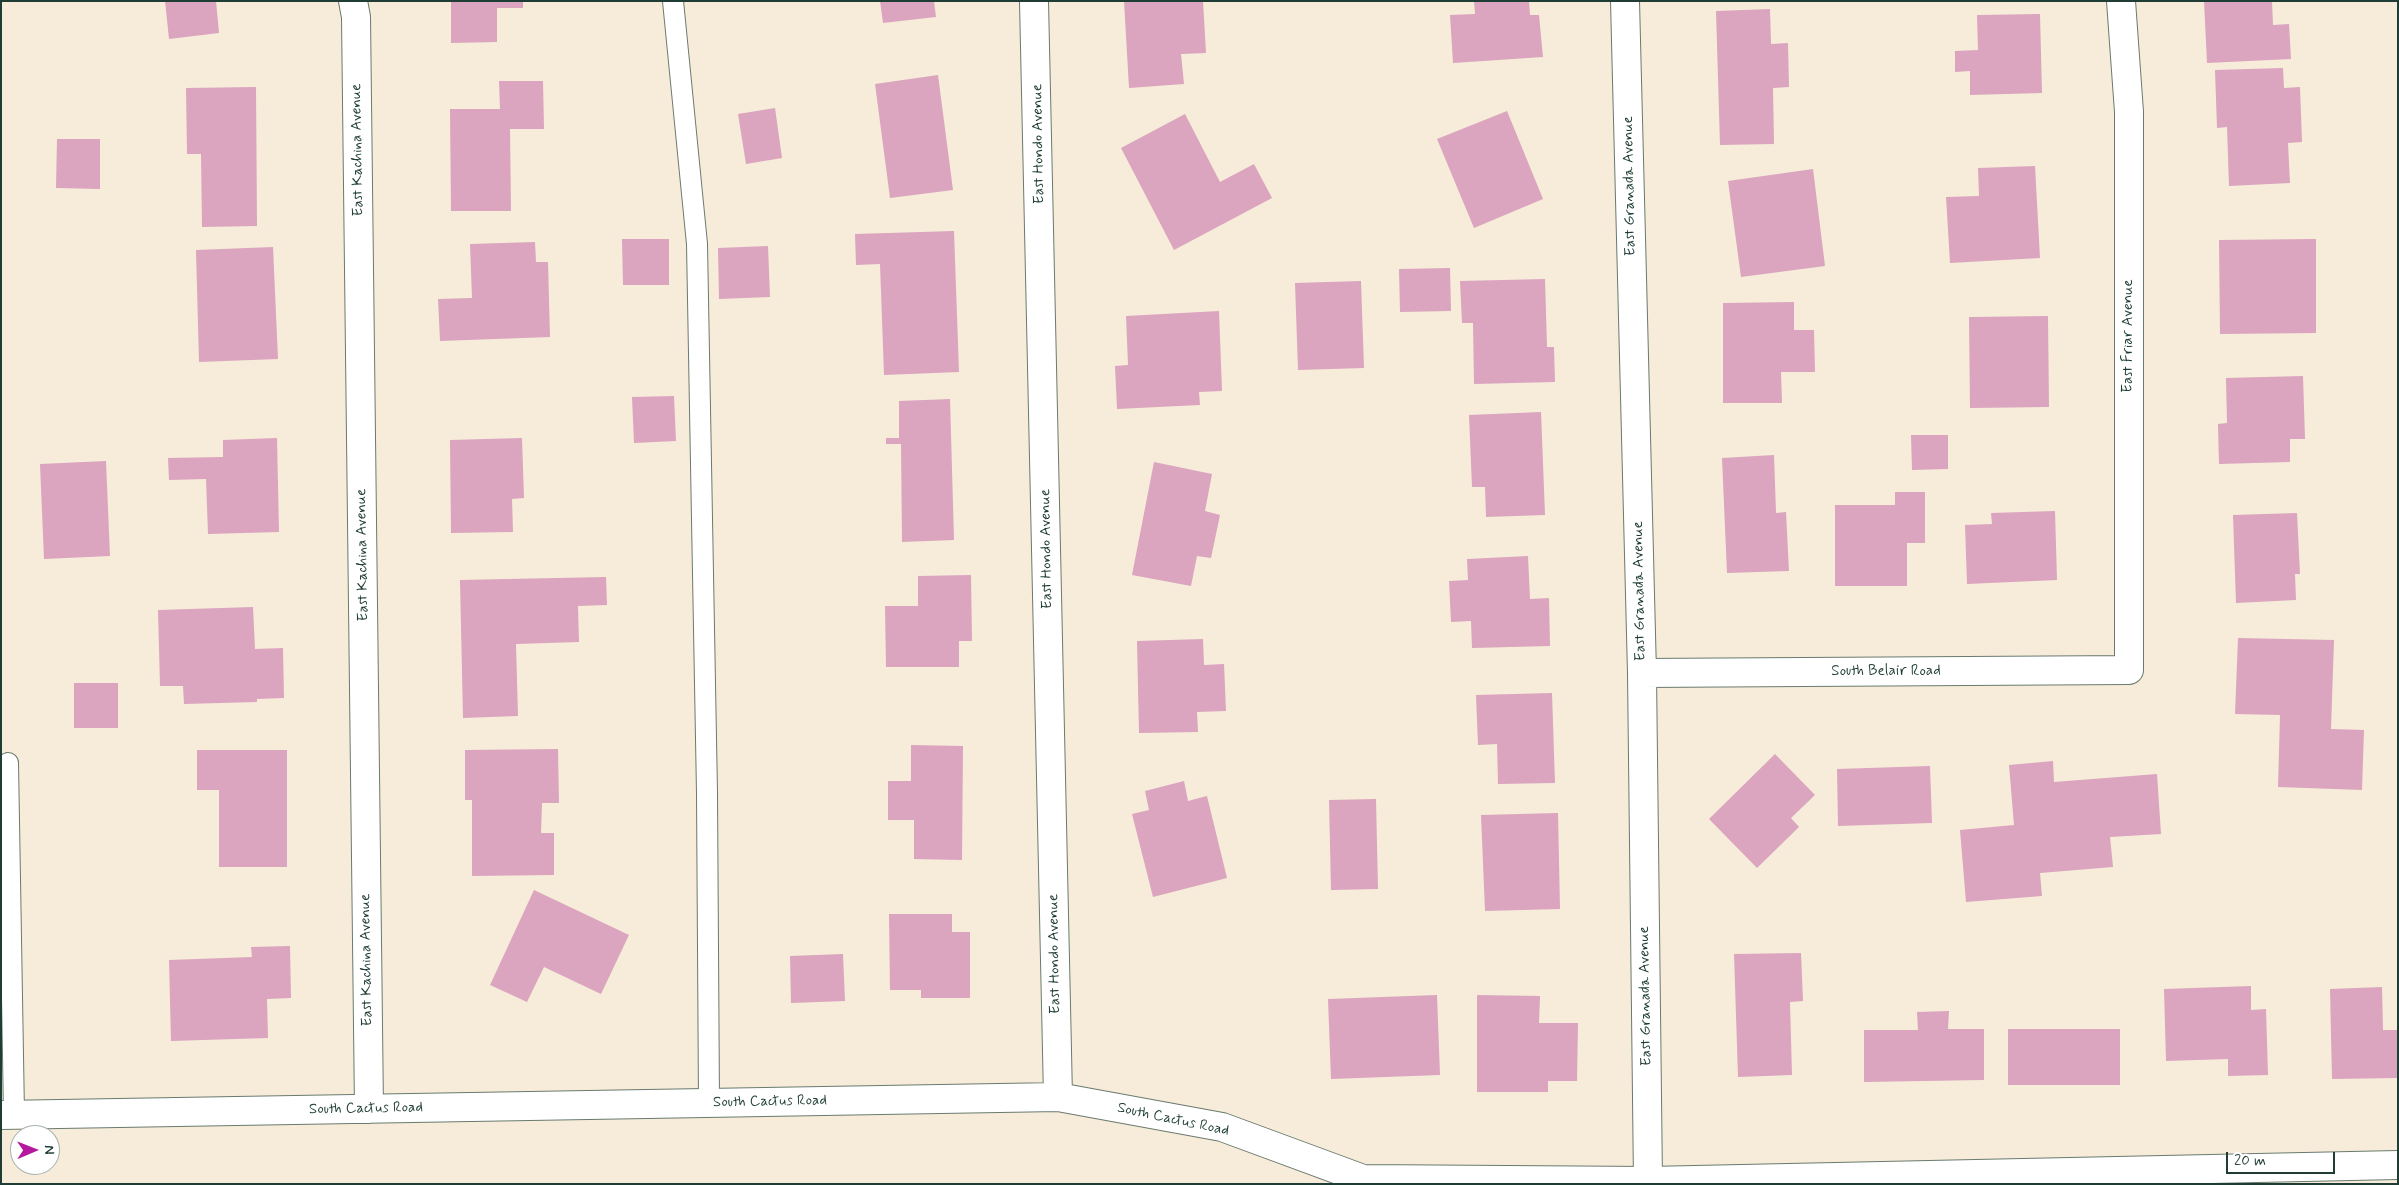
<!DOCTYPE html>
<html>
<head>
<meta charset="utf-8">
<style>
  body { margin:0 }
  #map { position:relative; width:2399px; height:1185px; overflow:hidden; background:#f6ecd9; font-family:Mynerve,sans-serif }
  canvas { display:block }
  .frame { position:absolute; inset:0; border:2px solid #1f3d34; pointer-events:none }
  .north { position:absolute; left:10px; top:1125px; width:50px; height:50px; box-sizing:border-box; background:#fff; border:1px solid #a5b1ae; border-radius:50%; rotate:89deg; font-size:14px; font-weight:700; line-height:20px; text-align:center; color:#1f3d34 }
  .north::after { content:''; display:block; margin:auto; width:18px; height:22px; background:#b5179e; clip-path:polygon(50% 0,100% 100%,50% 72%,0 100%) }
  .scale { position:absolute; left:2226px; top:1152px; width:109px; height:22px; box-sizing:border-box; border:2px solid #1f3d34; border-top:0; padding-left:6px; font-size:15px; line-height:18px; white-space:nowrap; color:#1f3d34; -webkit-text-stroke:4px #fff; paint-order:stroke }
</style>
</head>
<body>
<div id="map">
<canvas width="2399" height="1185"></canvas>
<div class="frame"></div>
<div class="north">N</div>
<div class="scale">20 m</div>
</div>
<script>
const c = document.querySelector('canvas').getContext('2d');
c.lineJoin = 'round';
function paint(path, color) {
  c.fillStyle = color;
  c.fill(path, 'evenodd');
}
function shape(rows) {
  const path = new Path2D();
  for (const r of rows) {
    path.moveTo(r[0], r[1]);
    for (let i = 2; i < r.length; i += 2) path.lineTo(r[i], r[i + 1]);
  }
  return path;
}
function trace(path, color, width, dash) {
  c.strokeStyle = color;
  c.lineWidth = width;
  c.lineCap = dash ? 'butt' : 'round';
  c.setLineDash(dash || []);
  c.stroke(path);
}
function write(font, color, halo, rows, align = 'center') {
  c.font = font + ' Mynerve,sans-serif';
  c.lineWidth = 4;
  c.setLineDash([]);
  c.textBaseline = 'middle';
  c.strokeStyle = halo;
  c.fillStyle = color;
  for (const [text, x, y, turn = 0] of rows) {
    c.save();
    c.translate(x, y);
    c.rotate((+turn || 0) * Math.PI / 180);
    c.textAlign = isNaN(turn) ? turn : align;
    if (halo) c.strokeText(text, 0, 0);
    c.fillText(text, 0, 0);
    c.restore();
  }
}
const building = shape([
  [165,1,216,1,219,33,169,39],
  [451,1,523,1,523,8,497,8,497,42,451,43],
  [880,1,934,1,936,17,883,23],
  [1124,1,1203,1,1206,53,1181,54,1184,84,1129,88],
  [1474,1,1529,1,1530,15,1539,15,1543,57,1453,63,1450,15,1475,14],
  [2204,1,2272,1,2273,25,2289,24,2291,59,2207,63],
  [1770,9,1771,44,1788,43,1789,87,1773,88,1774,144,1720,145,1716,11],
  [2040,14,2042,93,1970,95,1970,71,1955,72,1955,51,1978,50,1977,15],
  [2283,68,2284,88,2300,87,2302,142,2288,143,2290,183,2229,186,2227,127,2217,128,2215,70],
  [938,75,953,190,890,198,875,84],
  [499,81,543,81,544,129,510,129,511,211,451,211,450,109,500,109],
  [256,87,257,226,202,227,201,154,187,154,186,88],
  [775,108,782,158,746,164,738,114],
  [1507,111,1543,199,1474,228,1437,139],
  [1185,114,1220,182,1254,164,1272,198,1174,250,1121,148],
  [57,139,100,139,100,189,56,188],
  [2035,166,2040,258,1950,263,1946,197,1979,196,1978,168],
  [1813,169,1825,266,1741,277,1728,181],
  [954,231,959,372,884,375,880,264,856,265,855,234],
  [622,239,669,239,669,285,623,285],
  [2316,239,2316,333,2220,334,2219,240],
  [535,242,536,262,548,262,550,337,440,341,438,299,472,298,470,244],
  [768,246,770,297,719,299,718,248],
  [273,247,278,359,199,362,196,250],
  [1450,268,1451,311,1400,312,1399,269],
  [1545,279,1547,347,1554,347,1555,382,1474,384,1473,323,1462,323,1460,281],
  [1361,281,1364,368,1298,370,1295,283],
  [1794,302,1794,330,1814,330,1815,372,1781,372,1782,403,1723,403,1723,303],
  [1219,311,1222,391,1199,392,1200,405,1117,409,1115,366,1128,365,1126,316],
  [2048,316,2049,407,1970,408,1969,317],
  [2303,376,2305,439,2290,439,2290,462,2219,464,2218,424,2227,423,2226,378],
  [674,396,676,441,634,443,632,397],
  [950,399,954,540,902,542,901,444,886,444,886,438,899,438,899,401],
  [1541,412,1545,515,1486,517,1485,487,1472,487,1469,415],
  [1911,435,1948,435,1948,469,1912,470],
  [277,438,279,532,208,534,206,479,169,480,168,458,223,457,223,440],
  [522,438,524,498,512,499,513,532,451,533,450,440],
  [1774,455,1776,513,1786,512,1789,571,1727,573,1722,458],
  [106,461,110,556,44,559,40,464],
  [1154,462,1212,474,1205,511,1220,515,1211,558,1197,556,1191,586,1132,575],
  [1895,492,1925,492,1925,543,1907,543,1907,586,1835,586,1835,505,1895,505],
  [2055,511,2057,580,1967,584,1965,525,1992,524,1991,513],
  [2297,513,2300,574,2295,574,2296,600,2236,603,2233,515],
  [1528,556,1530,599,1549,598,1550,646,1472,648,1471,621,1451,622,1449,581,1468,580,1467,559],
  [971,575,972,641,959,641,959,667,886,667,885,606,918,606,918,576],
  [606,577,607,605,578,606,579,642,516,644,518,716,463,718,460,580],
  [253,607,255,649,283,648,284,698,257,699,257,702,184,704,183,686,160,686,158,610],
  [2238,638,2334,640,2331,729,2364,730,2362,790,2278,787,2280,715,2235,714],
  [1203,639,1204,665,1224,664,1226,711,1197,712,1198,732,1139,733,1137,641],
  [74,683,118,683,118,728,74,728],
  [1552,693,1555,783,1498,784,1497,744,1478,745,1476,695],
  [911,745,963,746,962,860,914,859,914,820,888,820,888,781,911,781],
  [558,749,559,803,542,803,541,833,554,833,554,875,472,876,472,800,465,800,465,750],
  [197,750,287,750,287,867,219,867,219,790,197,790],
  [1775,754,1815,795,1791,818,1799,827,1757,868,1709,819],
  [2053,761,2054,782,2157,774,2161,834,2110,837,2113,867,2040,873,2042,896,1966,902,1960,830,2014,825,2009,765],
  [1930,766,1932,823,1838,826,1837,769],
  [1184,781,1188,801,1207,796,1227,878,1153,897,1132,814,1149,810,1145,791],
  [1376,799,1378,889,1331,890,1329,800],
  [1558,813,1560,909,1485,911,1481,815],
  [534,890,629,935,601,994,544,967,527,1002,490,985],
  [889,914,952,914,952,932,970,932,970,998,921,998,921,990,890,990],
  [290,946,291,998,267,999,268,1038,171,1041,169,960,252,957,251,947],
  [1801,953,1803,1001,1790,1002,1792,1075,1738,1077,1734,954],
  [843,954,845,1001,791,1003,790,956],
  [2251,986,2251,1010,2266,1009,2268,1075,2228,1076,2228,1059,2166,1061,2164,989],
  [2382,987,2383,1030,2398,1030,2398,1078,2332,1079,2330,989],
  [1437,995,1440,1075,1331,1079,1328,999],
  [1477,995,1540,996,1539,1023,1578,1023,1577,1081,1548,1081,1548,1092,1477,1092],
  [1949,1011,1948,1029,1984,1029,1984,1080,1864,1082,1864,1030,1918,1030,1917,1012],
  [2008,1029,2120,1029,2120,1085,2008,1085]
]);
const lane = shape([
  [673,1,697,244,707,793,709,1103],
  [8,763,14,1114]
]);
const street = shape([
  [353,1,356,17,369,1109],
  [1034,1,1058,1097],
  [1625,1,1642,673,1648,1181],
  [1642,673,2129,670,2129,112,2121,1],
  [1,1115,1058,1097,1222,1127,1363,1179,1648,1181,2398,1165]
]);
const streetNames = [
  ["East Hondo Avenue",1039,144,-91],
  ["East Kachina Avenue",358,150,-91],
  ["East Granada Avenue",1630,186,-91],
  ["East Friar Avenue",2129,336,-90],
  ["East Hondo Avenue",1047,549,-91],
  ["East Kachina Avenue",363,555,-91],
  ["East Granada Avenue",1640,591,-91],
  ["South Belair Road",1886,672],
  ["East Hondo Avenue",1055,954,-91],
  ["East Kachina Avenue",367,960,-91],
  ["East Granada Avenue",1646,996,-91],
  ["South Cactus Road",770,1102,-1],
  ["South Cactus Road",366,1109,-1],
  ["South Cactus Road",1173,1120,12]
];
paint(building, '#dba4bf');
trace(lane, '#6a7a6e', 22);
trace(street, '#6a7a6e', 30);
trace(lane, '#fff', 20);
trace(street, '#fff', 28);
write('15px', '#1f3d34', '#fff', streetNames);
</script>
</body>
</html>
